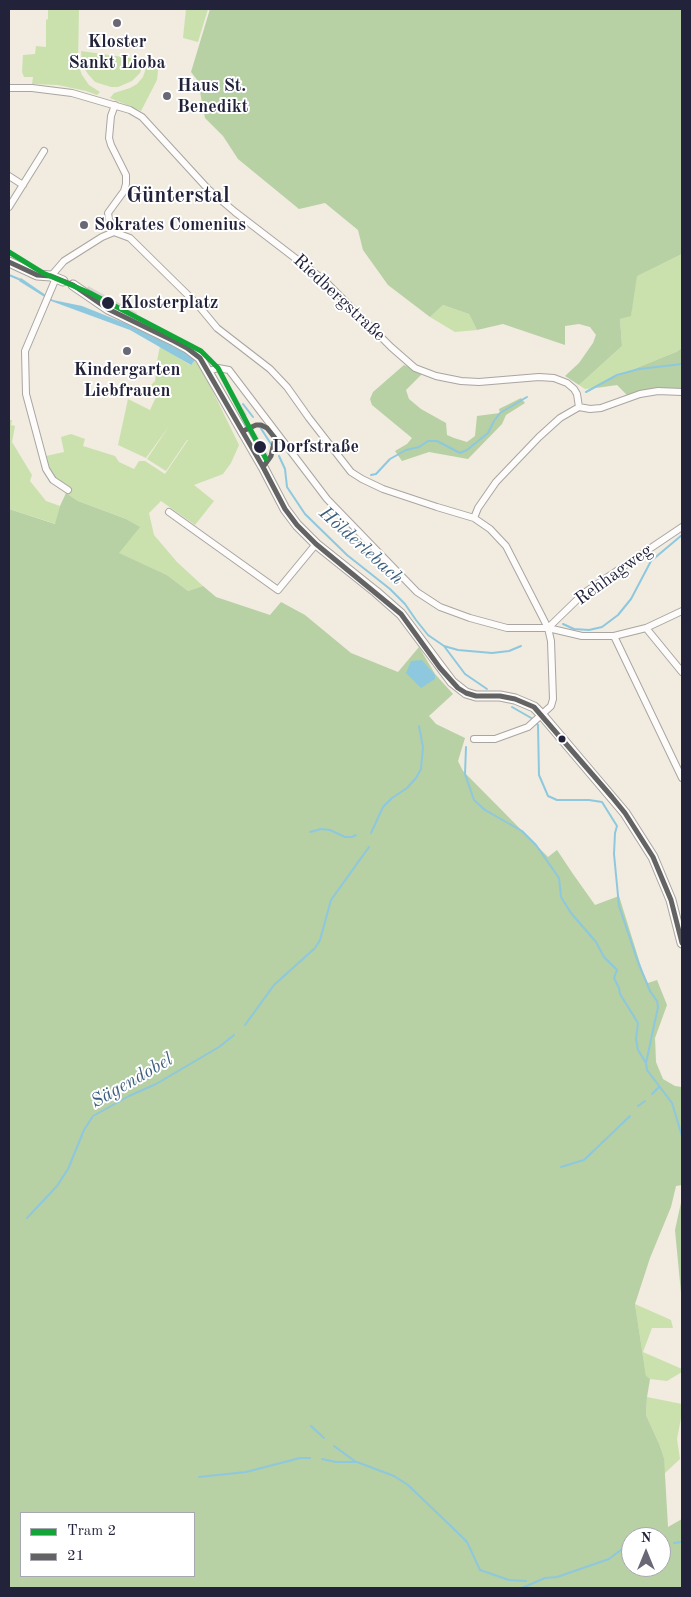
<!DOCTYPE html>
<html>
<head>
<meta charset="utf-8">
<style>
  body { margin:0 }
  #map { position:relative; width:691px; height:1597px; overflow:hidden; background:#f1ebe0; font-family:"Old Standard TT",serif }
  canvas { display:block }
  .frame { position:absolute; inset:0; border:10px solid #22223b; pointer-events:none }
  .legend { position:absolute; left:20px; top:1512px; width:175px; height:65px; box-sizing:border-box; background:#fff; border:1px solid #a7a7b1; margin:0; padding:6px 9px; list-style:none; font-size:15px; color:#22223b }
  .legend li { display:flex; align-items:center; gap:10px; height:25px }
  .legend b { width:25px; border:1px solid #a7a7b1 }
  .north { position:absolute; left:621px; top:1527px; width:50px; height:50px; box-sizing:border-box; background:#fff; border:1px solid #a7a7b1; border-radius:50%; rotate:0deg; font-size:14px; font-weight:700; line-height:20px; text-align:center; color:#22223b }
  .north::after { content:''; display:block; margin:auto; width:18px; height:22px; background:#6a6875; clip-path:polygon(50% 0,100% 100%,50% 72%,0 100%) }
</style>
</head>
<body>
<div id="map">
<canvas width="691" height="1597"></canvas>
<div class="frame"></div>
<ul class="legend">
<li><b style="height:6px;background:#13a538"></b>Tram 2</li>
<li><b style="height:6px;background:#646363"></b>21</li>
</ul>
<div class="north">N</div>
</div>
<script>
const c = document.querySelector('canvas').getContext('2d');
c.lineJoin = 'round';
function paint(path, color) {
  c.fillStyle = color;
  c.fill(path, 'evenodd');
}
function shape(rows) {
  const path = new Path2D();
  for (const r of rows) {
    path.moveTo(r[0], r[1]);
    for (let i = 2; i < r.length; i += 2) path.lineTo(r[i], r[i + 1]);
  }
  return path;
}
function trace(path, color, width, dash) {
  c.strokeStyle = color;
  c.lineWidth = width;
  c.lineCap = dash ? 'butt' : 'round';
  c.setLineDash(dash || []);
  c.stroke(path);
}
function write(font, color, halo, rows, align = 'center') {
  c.font = font + ' "Old Standard TT",serif';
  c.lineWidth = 4;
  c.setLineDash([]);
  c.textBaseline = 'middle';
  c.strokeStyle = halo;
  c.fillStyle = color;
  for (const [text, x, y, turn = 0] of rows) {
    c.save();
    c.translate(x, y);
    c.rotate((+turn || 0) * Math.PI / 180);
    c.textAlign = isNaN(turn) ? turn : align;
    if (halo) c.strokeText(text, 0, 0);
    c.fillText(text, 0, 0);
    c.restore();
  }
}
const industrial = shape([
  [88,286,137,313,136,316,195,345,211,357,220,368,247,415,245,416,253,434,256,433,269,456,266,460,215,369,204,355,194,347,142,322,96,296,87,290]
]);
const green = shape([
  [48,9,79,9,78,64,82,75,89,85,100,92,97,95,86,91,58,85,32,84,33,77,24,77,22,72,23,55,35,54,36,46,46,47,46,20,48,19],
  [186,9,208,9,198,42,183,38],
  [81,51,144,60,144,62,140,73,132,81,118,87,111,87,95,82,88,74,82,65],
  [149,59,159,62,157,80,141,111,110,98,114,93,130,88,137,84,143,77],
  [682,254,682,348,676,352,607,380,596,388,585,389,579,385,622,346,620,319,631,315,636,276],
  [443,305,469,314,477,330,455,332,430,317],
  [160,346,190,365,195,360,202,369,239,445,231,463,223,474,194,485,214,501,195,525,161,501,149,513,154,535,177,562,203,586,188,591,167,575,118,553,139,527,126,519,78,501,66,493,68,488,55,478,48,469,46,456,64,452,61,437,71,434,85,439,83,446,115,456,119,462,134,469,139,461,145,461,165,474,188,440,187,440,166,471,147,459,169,426,146,458,118,445,128,399,150,410,156,397,149,394,151,385,155,381,156,375,155,371],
  [9,420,12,420,11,425,15,426,12,442,32,475,30,481,46,501,60,506,56,524,9,509],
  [635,1304,671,1320,673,1328,652,1328,643,1352,682,1369,682,1372,667,1381,650,1379,646,1377],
  [647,1397,682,1404,682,1413,677,1439,680,1459,664,1474,664,1458,660,1446,646,1415]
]);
const forest = shape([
  [210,9,682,9,682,254,637,276,631,316,620,319,622,346,579,385,565,376,579,363,593,343,596,335,590,327,579,324,565,326,565,345,503,324,477,330,469,314,443,305,430,317,388,285,363,250,358,230,325,203,299,209,238,159,223,136,205,118,198,81,191,72],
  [682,348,682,390,628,396,617,385,596,388,607,380,676,352],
  [404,365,423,373,406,390,409,399,421,409,446,423,447,435,454,438,467,442,475,436,477,416,500,413,499,409,521,398,525,403,506,415,502,424,468,459,429,452,402,461,395,451,407,444,412,438,372,405,370,399,373,392],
  [66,493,78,501,126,519,140,527,119,553,167,575,188,591,203,586,216,597,270,615,281,602,305,615,351,653,398,672,419,647,435,674,453,694,429,716,436,724,465,738,458,761,463,771,548,857,557,850,573,874,595,905,619,896,643,973,648,983,657,980,667,1005,655,1038,656,1062,663,1079,675,1086,682,1087,682,1185,676,1186,671,1207,650,1258,635,1304,646,1376,650,1379,647,1397,646,1415,660,1446,664,1458,668,1527,682,1519,682,1588,9,1588,9,509,55,524,60,506],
  [21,1513,194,1513,194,1576,21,1576],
  [631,1537,661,1537,661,1567,631,1567],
  [682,1198,682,1303,675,1230]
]);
const water = shape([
  [21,278,53,300,82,306,127,324,185,352,195,360,191,365,130,330,51,301,19,281],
  [422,660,435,675,435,679,421,688,406,673,411,661]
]);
const stream = shape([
  [9,275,21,280],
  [586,392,617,375,639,369,682,364],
  [243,404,253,417],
  [260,427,271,444],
  [279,456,285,469,287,487,305,514,347,555,390,589,405,604,416,620,428,635,444,646,465,674,487,689],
  [371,475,376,474,390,459,406,450,419,447,428,441,437,441,460,453,467,450,488,433,494,421,500,413,527,397],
  [563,624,574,629,589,630,602,627,618,615,631,599,651,561,682,535],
  [444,646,458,650,492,653,509,651,521,646],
  [512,707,533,719,538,725,539,775,548,796,557,800,589,800,602,802,617,826,615,833,614,854,619,906,638,962,650,991,657,1001,658,1007,646,1063,647,1070,672,1103,682,1136],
  [466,747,465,774,474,800,485,810,522,831,536,845,559,878,561,897,571,913,596,942,604,957,617,970,614,978,619,988,620,994,638,1023,636,1039,638,1050,646,1063],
  [310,832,321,829,330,830,345,837,352,837,356,835],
  [371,833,383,807,392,798,407,788,416,778,421,769,423,747,419,726],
  [245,1025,274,985,315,948,320,940,331,900,369,847],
  [652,1094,659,1087],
  [638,1106,645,1101],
  [561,1167,584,1160,630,1116],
  [27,1218,57,1186,68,1169,84,1130,93,1116,129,1096,156,1084,219,1047,234,1035],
  [311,1426,324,1438],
  [334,1446,356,1462],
  [322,1459,336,1462,357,1462,394,1476,408,1485,458,1533,467,1542,480,1570,509,1580,526,1581],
  [199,1477,246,1472,300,1458,310,1458],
  [656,1537,658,1537],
  [661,1539,662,1539],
  [674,1543,682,1542],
  [522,1588,545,1578,557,1577,609,1559,626,1546,631,1545]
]);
const street = shape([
  [9,88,32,88,72,93,130,110,142,117,208,189,235,212,325,281,391,347,415,368,436,376,461,381,479,382,539,377,554,378,567,383,574,389,577,394,579,407],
  [9,176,23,185],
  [9,207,44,151],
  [114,232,130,238,198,305,217,328,270,369,287,387,309,418,351,472,362,479,383,489,437,507,474,518,490,529,506,546,548,628,551,641,553,699,551,706,528,727,495,739,474,739],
  [114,232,109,219,108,213,124,191,126,184,126,175,111,145,109,138,111,116,115,105],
  [51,276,64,261,102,237,114,232],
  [56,278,25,351,26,394,46,469,53,480,68,490],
  [209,371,218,368,229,370,327,499,417,592,440,607,470,618,507,628,548,628,582,636,614,636,646,628,682,611],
  [169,512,278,590,316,544],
  [474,518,478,508,496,482,539,437,560,418,579,407,590,409,601,408,640,394,658,391,682,392],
  [548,628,584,593,682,527],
  [646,628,682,672],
  [614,636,682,778]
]);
const secondary = shape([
  [9,262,37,275,51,276,63,281],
  [73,285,108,309,174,341,187,348,200,358,263,467,285,509,297,525,316,544,376,592,401,614,452,682,466,693,476,696,500,696,515,699,534,707,542,715,625,813,653,857,671,900,682,943]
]);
const bus1 = shape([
  [9,262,37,275,51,276,73,285,108,309,174,341,187,348,200,358,263,467,285,509,297,525,316,544,401,614,440,668,458,688,466,693,476,696,500,696,515,699,534,707,612,797,625,813,653,857,671,900,682,943],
  [243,431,256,425,261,425,267,428,275,438,271,456,263,467]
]);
const tram1 = shape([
  [9,252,43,273,90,293,201,351,218,368,266,459]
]);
const markers = [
  [117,23,5,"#6a6875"],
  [167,96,5,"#6a6875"],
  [84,225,5,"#6a6875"],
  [108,303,7,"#22223b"],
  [127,351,5,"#6a6875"],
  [260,447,7,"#22223b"],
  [562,739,4.5,"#22223b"]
];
const poiNames = [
  ["Kloster",117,42],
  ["Sankt Lioba",117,63],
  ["Haus St.",177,86,"left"],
  ["Benedikt",177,107,"left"],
  ["Sokrates Comenius",94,225,"left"],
  ["Kindergarten",127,370],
  ["Liebfrauen",127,391]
];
const streetNames = [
  ["Riedbergstraße",339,298,43],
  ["Rehhagweg",614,575,-36]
];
const stopNames = [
  ["Klosterplatz",120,303],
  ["Dorfstraße",272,447]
];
const waterNames = [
  ["Hölderlebach",361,546,42],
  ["Sägendobel",132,1081,-30]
];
const districtNames = [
  ["Günterstal",178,196]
];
paint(industrial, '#dfd2d3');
paint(green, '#cae1ae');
paint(forest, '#b7d0a4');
paint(water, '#8ec8df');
trace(stream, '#8ec8df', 2);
trace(street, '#a9a5a2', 8);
trace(secondary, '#a9a5a2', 11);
trace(street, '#fdfcfa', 6);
trace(secondary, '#fdfcfa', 9);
trace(bus1, '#646363', 5);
trace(tram1, '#13a538', 5);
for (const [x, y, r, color] of markers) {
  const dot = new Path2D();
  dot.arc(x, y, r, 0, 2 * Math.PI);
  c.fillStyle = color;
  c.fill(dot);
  trace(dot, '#fff', 2);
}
write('bold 18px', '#22223b', '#fff', poiNames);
write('18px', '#22223b', '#fff', streetNames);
write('bold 18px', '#22223b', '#fff', stopNames, 'left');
write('italic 19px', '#3c5e7d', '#fff', waterNames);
write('bold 22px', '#22223b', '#fff', districtNames);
</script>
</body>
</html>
